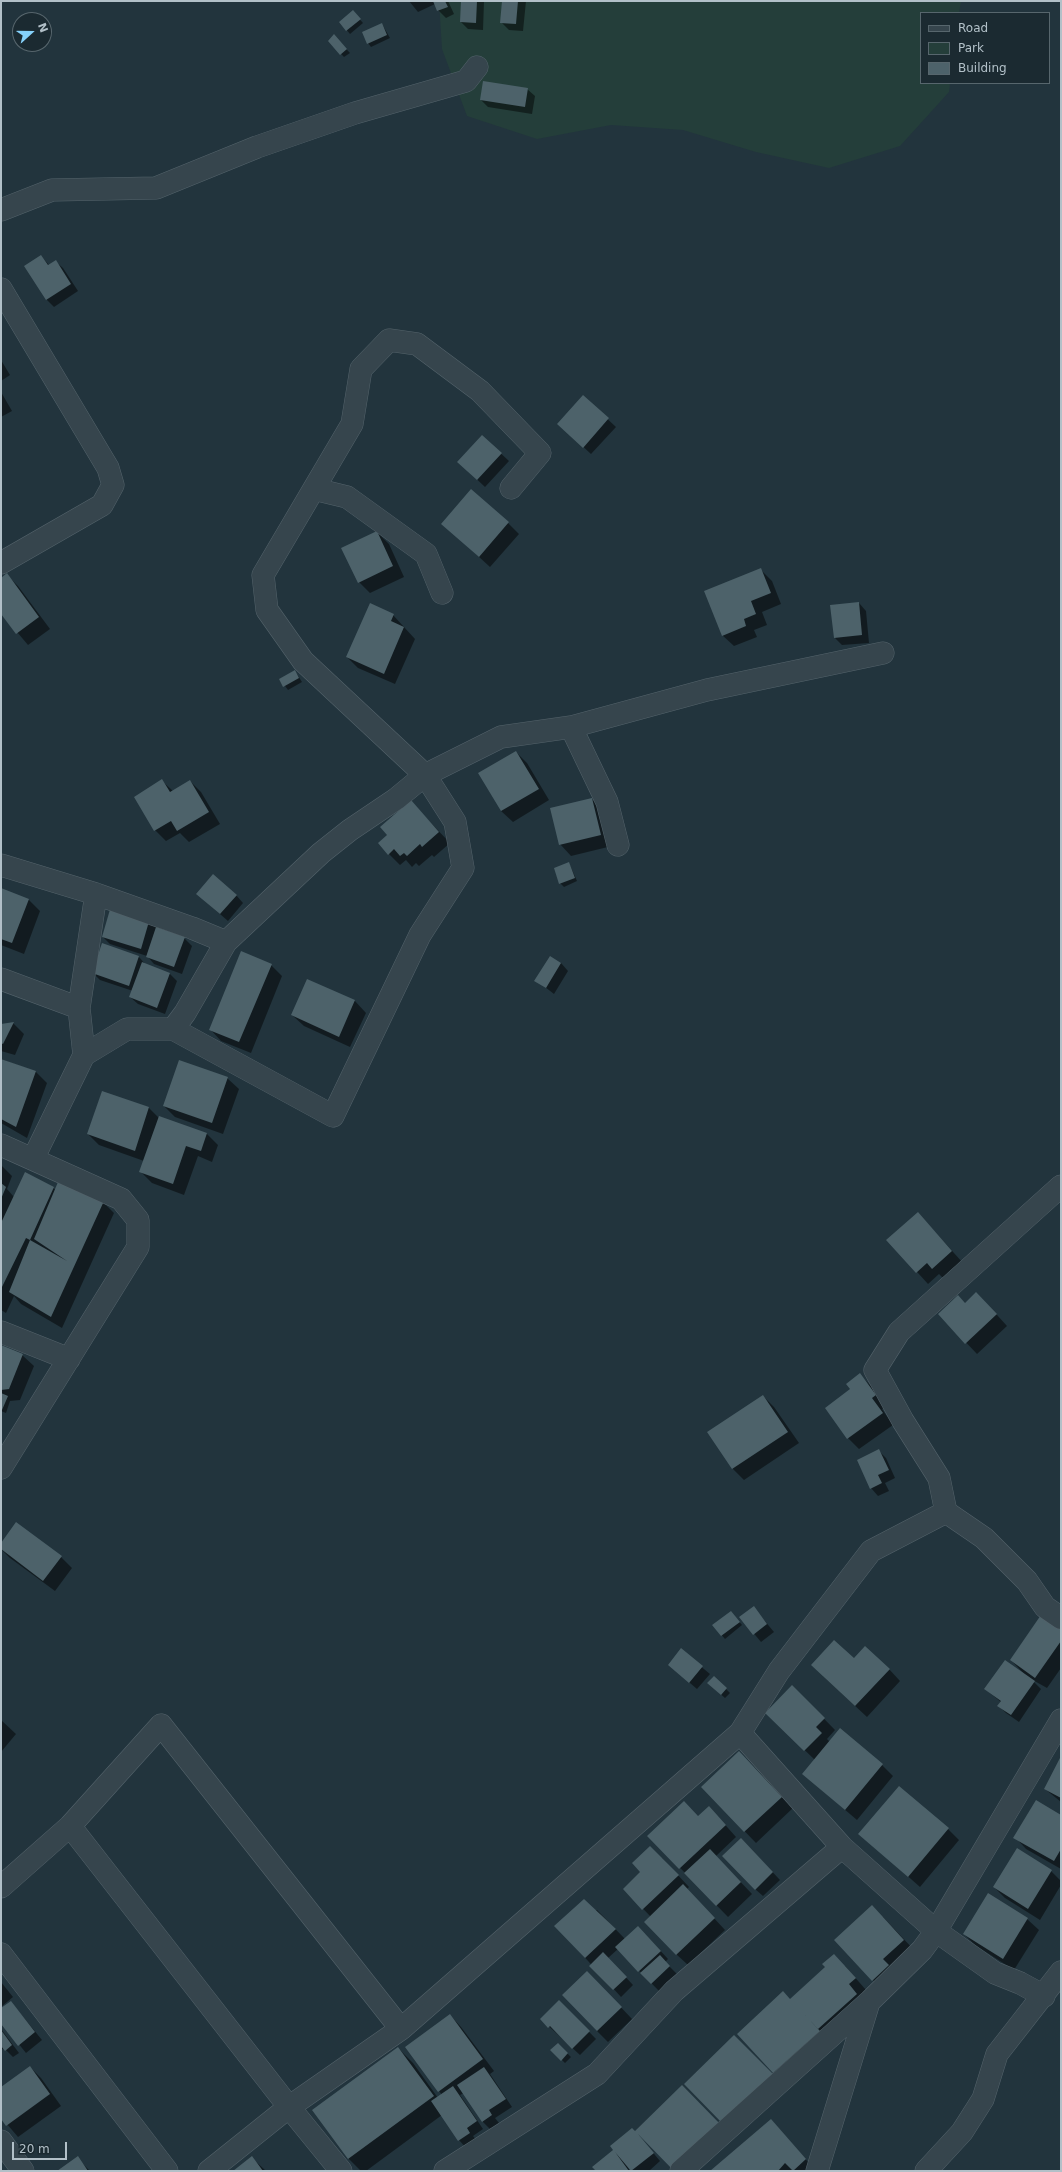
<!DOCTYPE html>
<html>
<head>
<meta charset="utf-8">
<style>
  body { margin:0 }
  #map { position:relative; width:1062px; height:2172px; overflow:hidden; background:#22343d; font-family:"DejaVu Sans",sans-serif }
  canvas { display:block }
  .frame { position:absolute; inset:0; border:2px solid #b2c0c8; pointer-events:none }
  .legend { position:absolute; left:920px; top:12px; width:130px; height:72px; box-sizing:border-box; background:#1b2a31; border:1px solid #57666d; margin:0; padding:5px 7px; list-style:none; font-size:12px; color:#b2c0c8 }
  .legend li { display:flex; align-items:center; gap:8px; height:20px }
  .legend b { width:20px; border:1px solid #57666d }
  .north { position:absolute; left:12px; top:12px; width:40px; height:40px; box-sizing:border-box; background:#1b2a31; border:1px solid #57666d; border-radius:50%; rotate:69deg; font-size:11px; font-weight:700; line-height:16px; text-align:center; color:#b2c0c8 }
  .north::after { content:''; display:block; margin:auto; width:14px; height:18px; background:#85d1fa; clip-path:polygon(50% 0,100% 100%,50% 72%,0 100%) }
  .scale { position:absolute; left:12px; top:2142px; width:55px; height:18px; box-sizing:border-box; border:2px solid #b2c0c8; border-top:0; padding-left:5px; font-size:12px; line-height:14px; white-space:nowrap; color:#b2c0c8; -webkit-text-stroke:3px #1b2a31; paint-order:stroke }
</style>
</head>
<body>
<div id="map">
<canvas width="1062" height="2172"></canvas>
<div class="frame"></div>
<ul class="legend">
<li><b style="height:5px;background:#36454d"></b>Road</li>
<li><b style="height:11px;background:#243e3a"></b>Park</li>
<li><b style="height:11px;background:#4d626a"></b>Building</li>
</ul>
<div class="north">N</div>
<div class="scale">20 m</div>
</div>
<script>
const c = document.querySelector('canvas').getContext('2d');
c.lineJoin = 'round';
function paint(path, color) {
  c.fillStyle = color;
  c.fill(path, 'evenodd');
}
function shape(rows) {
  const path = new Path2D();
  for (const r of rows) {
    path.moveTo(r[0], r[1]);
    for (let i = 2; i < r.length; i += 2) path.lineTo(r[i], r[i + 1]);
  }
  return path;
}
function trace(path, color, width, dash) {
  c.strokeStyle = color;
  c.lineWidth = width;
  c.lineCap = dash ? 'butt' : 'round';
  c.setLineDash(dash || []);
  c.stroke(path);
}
const green = shape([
  [439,1,961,1,959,13,921,13,921,83,950,83,949,92,900,146,829,168,756,152,683,130,611,125,537,139,467,116,442,49]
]);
const shadow = shape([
  [409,1,448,1,454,14,446,18,438,10,435,4,418,12],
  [462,1,484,1,483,30,468,29,461,22],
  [503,1,526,1,523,31,509,30,501,22],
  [356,15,363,23,350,34,340,22],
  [382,24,390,38,371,47,368,43],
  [334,36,350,53,344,57,329,41],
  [527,89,535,96,532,114,488,107,481,100],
  [41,256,49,265,55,261,63,268,78,291,54,307,46,299],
  [1,360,10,375,1,381],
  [1,392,12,411,1,417],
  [583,396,616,427,591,454,566,431],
  [482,436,509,461,485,487,466,469],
  [508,523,519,534,490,567,443,524],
  [377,532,389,544,404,577,370,593,359,582],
  [761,570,772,581,781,604,762,612,767,625,754,630,757,637,734,646,722,635],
  [7,575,18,586,50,629,28,645,1,613,1,579],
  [859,603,866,611,869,643,842,645,835,638],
  [393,615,415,639,395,684,358,668,347,657],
  [295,671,302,682,288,690,280,679],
  [516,752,527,763,549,800,513,822,501,811],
  [162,781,173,791,190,781,201,792,220,824,189,842,180,833,166,841,155,830],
  [592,799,603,811,612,846,571,856,560,844],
  [411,802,450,843,434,857,432,855,419,866,416,863,412,867,406,860,400,865,389,854,388,835],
  [569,863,577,881,564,887,560,883],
  [1,889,29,900,40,911,24,954,1,945],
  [236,895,243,903,228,921,205,901],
  [112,907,157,926,157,928,184,938,192,946,182,974,154,964,147,956,110,944,103,937],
  [139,957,146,965,170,974,177,981,165,1014,138,1004,130,997,133,991,100,980,93,973],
  [561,963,568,971,554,994,536,980],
  [271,965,282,976,251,1053,221,1041,210,1029],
  [308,980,355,1001,366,1013,350,1047,304,1026,292,1015],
  [13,1023,24,1034,15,1055,1,1051,1,1025],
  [1,1059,36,1072,47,1083,27,1138,1,1123],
  [227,1078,239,1089,223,1134,175,1117,164,1106],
  [102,1092,149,1108,159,1118,207,1134,218,1145,212,1162,198,1156,184,1195,152,1183,141,1172,144,1161,99,1145,88,1134],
  [1,1165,12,1176,7,1189,14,1197,53,1188,56,1190,103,1202,114,1213,62,1328,21,1304,14,1296,6,1313,1,1310],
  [918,1213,963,1263,944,1279,939,1274,928,1284,888,1240],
  [965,1304,988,1305,1007,1326,977,1354,939,1314],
  [1,1346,22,1355,34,1366,20,1400,10,1401,6,1413,1,1411],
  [860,1375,871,1386,886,1407,882,1409,893,1425,859,1449,848,1438,852,1390],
  [763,1396,774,1407,799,1443,744,1480,733,1469,709,1433],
  [879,1451,886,1458,895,1478,885,1483,889,1491,878,1496,871,1488],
  [1,1544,61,1557,72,1568,55,1591,10,1558,1,1549],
  [754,1608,774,1632,761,1642,741,1618],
  [731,1612,742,1625,725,1639,714,1626],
  [1061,1626,1061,1668,1047,1688,1031,1679,1041,1689,1019,1722,1006,1713,999,1706,1001,1702,985,1689,1025,1675,1011,1660],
  [681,1650,710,1674,697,1689,669,1665],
  [854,1660,889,1669,900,1681,867,1717,823,1676],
  [714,1677,730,1693,725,1698,708,1683],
  [792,1686,835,1730,827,1739,830,1742,882,1765,893,1776,857,1820,803,1774,815,1760,766,1713],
  [1,1720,16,1734,1,1752],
  [1061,1758,1061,1802,1045,1789],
  [750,1763,793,1808,756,1843,702,1787],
  [1061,1817,1061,1869,1026,1849,1015,1837],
  [698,1818,720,1819,736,1837,716,1856,752,1894,728,1917,649,1836],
  [948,1829,959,1840,920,1887,860,1834],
  [748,1846,780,1880,763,1896,755,1889],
  [1017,1850,1051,1871,1061,1881,1061,1885,1040,1920,1005,1898,994,1887],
  [662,1858,689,1887,687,1889,725,1930,688,1965,676,1954,651,1917,624,1889],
  [597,1910,625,1939,645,1934,668,1959,665,1962,677,1974,659,1991,618,1949,608,1958,633,1985,621,1997,556,1926],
  [883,1917,915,1951,884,1992,873,1980],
  [1027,1919,1039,1930,1014,1970,975,1945,964,1934],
  [845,1966,866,1990,785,2084,739,2034],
  [1,1982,13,1997,1,2007],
  [599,1984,632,2019,608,2042,597,2031],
  [559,2001,596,2039,580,2055,541,2019],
  [11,2002,42,2040,26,2053,1,2022,1,2010],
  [450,2015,461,2027,494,2071,490,2074,512,2107,495,2118,499,2123,490,2129,483,2122,464,2093,460,2095,483,2129,473,2136,477,2141,466,2148,459,2140,442,2115,366,2171,361,2171,348,2158,398,2048,413,2063,438,2098,442,2095,407,2047],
  [1,2029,19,2053,13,2057,4,2048,1,2050],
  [558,2044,571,2057,565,2063,552,2050],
  [30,2067,41,2078,61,2106,18,2137,1,2117,1,2088],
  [682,2086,640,2137,660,2161,649,2171,632,2171,627,2165,630,2171,597,2171,594,2167,635,2132],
  [771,2120,816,2171,713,2171],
  [77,2158,90,2171,59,2171],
  [252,2158,266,2171,234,2171]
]);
const building = shape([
  [433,1,445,1,448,7,437,11],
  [461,1,477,1,476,23,460,22],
  [502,1,518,1,516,24,500,23],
  [353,10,361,19,346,31,339,22],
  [382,23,387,35,367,44,362,32],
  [334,34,347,49,340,55,328,41],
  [483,81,528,88,525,107,480,100],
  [41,255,48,265,56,260,71,284,46,300,24,266],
  [583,395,609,418,583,448,557,424],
  [482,435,502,453,477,480,457,462],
  [471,489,509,522,479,557,441,524],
  [377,531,393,566,358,583,341,548],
  [761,568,771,593,751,601,756,614,744,619,746,626,722,636,704,591],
  [7,573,39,617,16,634,1,614,1,578],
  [859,602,862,635,834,638,830,605],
  [370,603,394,614,391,621,404,627,384,674,346,657],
  [295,670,299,678,283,687,279,679],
  [516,751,539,789,501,811,478,773],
  [162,779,170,792,190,780,209,812,177,831,171,821,154,831,134,797],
  [592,798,601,835,559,845,550,808],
  [411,800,439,832,422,847,420,844,407,856,404,853,400,856,394,849,388,855,378,843,387,835,380,827],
  [569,862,575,878,559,884,554,868],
  [213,874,237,895,220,914,196,894],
  [1,888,29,899,12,943,1,939],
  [111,906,150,918,141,949,102,937],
  [156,927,185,937,174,967,146,957],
  [102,943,139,956,129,986,92,973],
  [241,951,272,964,239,1042,209,1030],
  [550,956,561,963,546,988,534,981],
  [142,962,170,973,157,1008,129,997],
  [307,979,355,1000,339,1037,291,1015],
  [14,1022,3,1044,1,1043,1,1024],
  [1,1059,36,1071,16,1127,1,1119],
  [179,1060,228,1077,212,1123,163,1106],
  [102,1091,149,1107,135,1151,87,1134],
  [159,1116,207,1133,201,1151,186,1146,173,1184,139,1172],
  [25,1172,54,1187,30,1240,26,1238,1,1289,1,1223],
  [58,1182,104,1201,51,1317,9,1292,30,1240,67,1261,34,1239],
  [1,1183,6,1187,1,1199],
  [918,1212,952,1251,932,1269,927,1263,916,1273,886,1240],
  [976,1292,997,1314,965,1344,938,1314,958,1295,965,1303],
  [1,1345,23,1354,9,1389,1,1390],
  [860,1373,876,1395,872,1398,883,1413,847,1439,825,1408,850,1389,846,1384],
  [1,1393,8,1396,2,1410,1,1410],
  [763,1395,788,1432,732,1469,707,1432],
  [879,1449,889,1470,878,1475,882,1483,870,1489,857,1460],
  [16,1522,62,1556,43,1581,1,1549,1,1543],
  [754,1606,767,1624,753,1635,739,1617],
  [731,1611,740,1622,721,1636,712,1625],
  [1043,1612,1061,1625,1061,1641,1035,1678,1010,1660],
  [834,1640,854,1658,865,1646,890,1669,855,1706,811,1665],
  [681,1648,703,1666,689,1683,668,1665],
  [1005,1660,1035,1681,1011,1715,997,1706,1001,1701,984,1689],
  [714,1676,727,1688,721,1695,707,1683],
  [792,1685,825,1718,816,1727,822,1733,804,1751,765,1713],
  [840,1728,883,1764,845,1810,802,1774],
  [739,1751,782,1797,744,1832,701,1787],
  [1061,1756,1061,1798,1044,1789],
  [899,1786,949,1828,908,1877,858,1834],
  [1036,1800,1061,1815,1061,1849,1054,1861,1013,1838],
  [684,1801,698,1816,709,1806,726,1825,679,1869,647,1836],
  [741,1838,773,1872,755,1890,722,1856],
  [650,1846,679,1875,642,1910,623,1889,640,1872,632,1863],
  [1017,1848,1052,1870,1028,1909,993,1887],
  [710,1849,741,1882,716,1906,684,1873],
  [683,1884,715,1918,676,1955,644,1922],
  [988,1893,1028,1918,1003,1959,963,1934],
  [584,1899,616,1929,585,1958,554,1926],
  [872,1905,904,1940,883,1959,889,1965,872,1981,834,1940],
  [638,1926,661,1951,638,1972,615,1947],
  [603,1952,627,1977,613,1990,589,1966],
  [834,1954,856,1978,849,1984,857,1994,818,2029,804,2014,820,2031,773,2073,737,2034,783,1991,790,1999,825,1967,822,1964],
  [660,1955,670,1966,651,1984,640,1973],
  [587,1971,622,2007,597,2031,562,1995],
  [559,2000,590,2031,572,2049,550,2026,548,2028,540,2019],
  [11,2001,35,2032,18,2046,1,2024,1,2008],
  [450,2014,483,2059,438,2092,405,2047],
  [1,2030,12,2045,5,2051,1,2046],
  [734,2035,773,2074,722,2123,684,2084],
  [558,2043,568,2053,561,2061,550,2050],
  [398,2047,434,2096,348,2159,312,2110],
  [30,2066,50,2094,6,2126,1,2119,1,2087],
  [484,2067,506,2099,489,2110,492,2115,482,2122,457,2085],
  [682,2085,721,2125,674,2171,638,2134,654,2153,631,2171,615,2152,629,2171,596,2171,592,2167,613,2150,610,2146,632,2128,635,2131],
  [453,2086,477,2121,467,2128,470,2133,458,2141,431,2101],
  [771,2119,806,2159,793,2171,785,2163,778,2171,710,2171],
  [78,2156,88,2171,57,2171],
  [252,2156,263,2171,233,2171]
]);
const minor = shape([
  [1,210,52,190,156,188,257,147,355,113,466,81,477,67],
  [1,289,108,468,113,485,102,505,1,563],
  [314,489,347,497,426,554,442,593],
  [571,727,607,802,618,845],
  [1,865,96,894,192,928,226,942],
  [1,979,79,1008],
  [173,1029,333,1116,420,935,463,868,455,822,425,775,303,661,267,610,263,575,352,424,361,369,389,340,417,344,480,391,540,453,511,488],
  [84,1055,79,1008,96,894],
  [1,1145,121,1199,138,1220,138,1247,1,1468],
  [33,1159,84,1055,127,1029,173,1029,185,1013,226,942,321,853,350,830,396,799,425,775,501,737,571,727,707,690,883,653],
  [1061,1186,899,1332,875,1370,903,1421,939,1478,946,1512,984,1538,1027,1581,1045,1607,1061,1618],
  [1,1332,69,1359],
  [740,1733,842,1847,936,1931,995,1973,1020,1983,1044,1996],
  [1,1887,70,1826,289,2107,401,2029,161,1725,70,1826],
  [1,1954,167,2171],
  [401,2029,740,1733,779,1671,871,1551,946,1512],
  [1,2141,23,2171],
  [209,2171,289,2107,341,2171],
  [445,2171,597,2074,674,1991,842,1847],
  [681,2171,870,2001,922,1950,936,1931,1061,1720],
  [817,2171,869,2002],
  [926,2171,962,2132,983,2099,997,2054,1061,1972]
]);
paint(green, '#243e3a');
paint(shadow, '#0007');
paint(building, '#4d626a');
trace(minor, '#54636b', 23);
trace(minor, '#36454d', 22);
</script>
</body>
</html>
